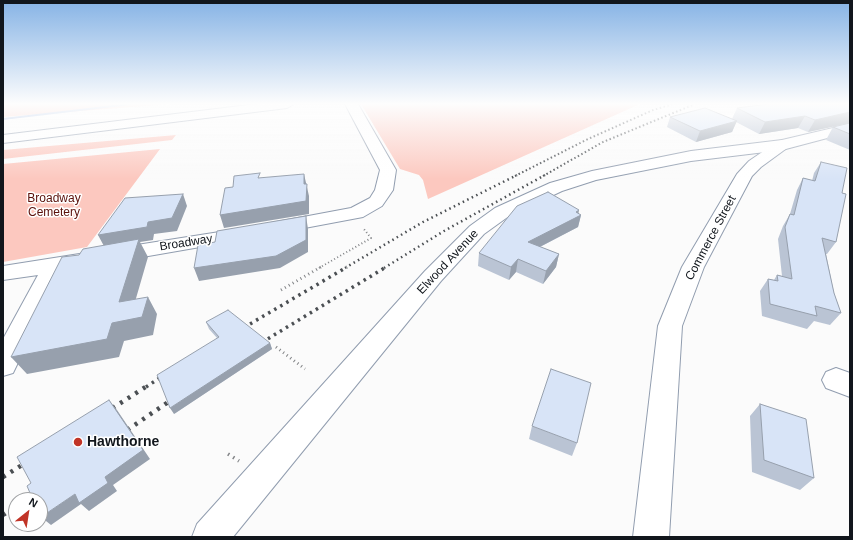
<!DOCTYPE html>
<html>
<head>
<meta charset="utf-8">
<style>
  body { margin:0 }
  #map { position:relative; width:853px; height:540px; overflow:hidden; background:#fbfbfb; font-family:Helvetica,sans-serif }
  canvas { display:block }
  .frame { position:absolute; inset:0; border:4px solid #11161c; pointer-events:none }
  .north { position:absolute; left:8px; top:492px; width:40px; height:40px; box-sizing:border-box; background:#fff; border:1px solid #a0a2a4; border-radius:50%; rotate:30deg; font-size:11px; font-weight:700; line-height:16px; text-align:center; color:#11161c }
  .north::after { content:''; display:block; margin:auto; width:14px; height:18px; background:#c13427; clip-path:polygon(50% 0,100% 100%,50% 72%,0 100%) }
</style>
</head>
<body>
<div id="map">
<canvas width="853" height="540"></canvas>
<div class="frame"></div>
<div class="north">N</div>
</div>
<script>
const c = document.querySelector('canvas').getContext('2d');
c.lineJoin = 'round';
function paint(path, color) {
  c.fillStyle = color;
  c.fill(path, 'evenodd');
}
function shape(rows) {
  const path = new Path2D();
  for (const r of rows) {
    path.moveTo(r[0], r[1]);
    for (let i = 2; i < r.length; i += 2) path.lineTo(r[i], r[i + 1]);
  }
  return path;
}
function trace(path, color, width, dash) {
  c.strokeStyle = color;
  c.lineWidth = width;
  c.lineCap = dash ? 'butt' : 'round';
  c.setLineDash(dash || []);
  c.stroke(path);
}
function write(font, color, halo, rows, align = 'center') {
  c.font = font + ' Helvetica,sans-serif';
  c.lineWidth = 3;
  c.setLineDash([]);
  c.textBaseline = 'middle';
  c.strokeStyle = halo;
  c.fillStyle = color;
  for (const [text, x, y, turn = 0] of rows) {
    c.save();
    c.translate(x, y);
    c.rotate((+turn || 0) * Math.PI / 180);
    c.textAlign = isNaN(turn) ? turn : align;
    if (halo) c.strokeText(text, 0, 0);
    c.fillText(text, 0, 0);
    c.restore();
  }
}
const green = shape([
  [3,104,171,104,3,117],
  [361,104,640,104,428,199,423,180,419,175,400,169],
  [176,135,172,140,3,159,3,150],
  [160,149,87,247,3,262,3,164]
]);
const stream = shape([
  [122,104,132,104,130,105,3,120,3,118,122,104]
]);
const pathFar2 = shape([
  [319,268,371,238,363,228]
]);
const pathFar1 = shape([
  [281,290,321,267],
  [276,347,305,369]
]);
const path = shape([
  [228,454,239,461]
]);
const minor = shape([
  [257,104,294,104,287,108,3,143,3,135,257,104],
  [345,104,358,104,396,170,393,190,382,206,363,217,278,233,271,231,268,227,271,223,351,208,370,198,375,190,380,170,345,104],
  [782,140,787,142,790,145,787,148,761,167,752,176,704,267,682,326,669,537,633,537,658,326,682,267,737,174,749,161,777,142,782,140],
  [245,228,252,230,255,234,252,238,62,271,13,373,3,376,3,339,38,275,3,280,3,266,245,228],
  [836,368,850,373,850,397,826,388,822,380,826,372,836,368]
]);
const major = shape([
  [850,124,850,132,782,150,691,161,596,180,562,191,509,216,484,234,441,281,233,537,192,537,197,524,425,271,470,226,495,208,550,183,592,171,691,151,782,140,850,124]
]);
const railFar3 = shape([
  [515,176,588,139,653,110,673,104],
  [543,176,603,142,695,104]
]);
const railFar2 = shape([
  [345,268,423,222,517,175],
  [384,268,444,231,545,175]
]);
const railFar1 = shape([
  [238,331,347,267],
  [256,346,386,267],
  [146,387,167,373]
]);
const rail = shape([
  [105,413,147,386],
  [120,435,177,396],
  [3,477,30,460],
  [25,500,41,489],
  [3,515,16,506]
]);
const wall = shape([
  [850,104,850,150,826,140,833,127,845,124,808,132,798,128,759,134,736,122,732,132,696,142,667,127,670,117,732,119,737,108],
  [821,162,842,193,836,242,827,254,826,254,834,293,841,313,830,325,814,321,807,329,762,316,760,291,768,279,774,280,777,275,782,276,778,239,783,226,790,214,797,190,803,178,812,181,814,173],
  [578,214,581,215,578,227,540,247,559,254,556,267,543,284,516,272,509,280,478,266,479,253],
  [206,322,270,343,272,349,174,414,217,338,209,329],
  [760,404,814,478,800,490,752,472,750,416],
  [532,426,577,443,572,456,529,439]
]);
const shadedWall = shape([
  [850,112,850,123,808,132,815,120],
  [805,116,798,128,759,134,765,122],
  [737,121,732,132,696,142,700,131],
  [304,174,309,196,309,214,224,228,220,215],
  [183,194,187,206,177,231,154,234,153,240,140,242,148,257,130,319,119,302,105,248,98,235,148,222],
  [579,210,578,216,581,215,578,227,526,254,528,242],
  [306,216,308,229,308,252,280,268,199,281,194,268],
  [559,254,556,267,543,284,546,271],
  [518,259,516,272,509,280,511,267],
  [148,297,157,314,153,335,124,341,119,357,27,374,11,357,112,323],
  [270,343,272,349,174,414,170,408],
  [109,400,117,410,150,459,113,485,117,491,89,511,81,504,51,525,41,517,75,494,105,477]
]);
const building = shape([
  [768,104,850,104,850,112,815,120,805,116,765,122,737,108,768,104],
  [705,108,737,121,700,131,670,117,705,108],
  [850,123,850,134,833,127,850,123],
  [821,162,847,168,842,193,846,194,836,242,822,238,834,293,841,313,815,306,817,316,770,304,768,279,778,281,777,275,792,279,785,227,790,214,794,215,803,178,815,181,821,162],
  [260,173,258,178,304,174,304,184,307,184,306,201,220,215,225,188,233,187,234,176,260,173],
  [548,192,579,210,576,212,581,215,528,242,559,254,546,271,518,259,511,267,479,253,517,206,548,192],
  [183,194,172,218,148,222,147,227,98,235,125,198,183,194],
  [306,216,306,240,276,256,194,268,198,245,215,242,217,231,306,216],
  [139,239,119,302,148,297,142,317,112,323,107,339,11,357,62,257,79,255,83,249,139,239],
  [228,310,270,343,170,408,157,375,219,337,206,322,228,310],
  [551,369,591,383,577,443,532,426,551,369],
  [109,400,143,450,105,477,108,483,79,503,75,494,41,517,40,515,40,500,33,500,27,486,31,483,17,457,109,400],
  [760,404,806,419,814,478,764,460,760,404]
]);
const markers = [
  [78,442,5,"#c13427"]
];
const parkNames = [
  ["Broadway",54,199],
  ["Cemetery",54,213]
];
const streetNames = [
  ["Commerce Street",711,238,-62],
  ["Broadway",186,243,-9],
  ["Elwood Avenue",448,262,-47]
];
const nearPoinames = [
  ["Hawthorne",87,442]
];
paint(green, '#fcc8bf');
paint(stream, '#93b1e1');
trace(minor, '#919daf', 2);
trace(major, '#919daf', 2);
trace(pathFar2, '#818386', 2, [1, 2.5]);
trace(pathFar1, '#818386', 3, [1, 3.5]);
trace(path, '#818386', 3.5, [1.5, 4.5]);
paint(minor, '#fff');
paint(major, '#fff');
trace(railFar3, '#4b4f53', 2, [1.5, 2.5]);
trace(railFar2, '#4b4f53', 2.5, [1.5, 3.5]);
trace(railFar1, '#4b4f53', 3.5, [2.5, 4.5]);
trace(rail, '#4b4f53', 4.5, [3, 6]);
paint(wall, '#bac4d4');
paint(shadedWall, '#97a0ad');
paint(building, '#d8e4f7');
trace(building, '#97a0ad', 1);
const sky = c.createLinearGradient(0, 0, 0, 179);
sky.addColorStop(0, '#86b3e5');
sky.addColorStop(0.58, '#fdfdfd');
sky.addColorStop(1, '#fdfdfd00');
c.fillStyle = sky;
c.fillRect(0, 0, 853, 179);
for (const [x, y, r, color] of markers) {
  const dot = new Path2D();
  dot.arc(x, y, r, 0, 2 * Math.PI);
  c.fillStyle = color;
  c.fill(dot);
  trace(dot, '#fff', 1.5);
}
write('12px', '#5a100a', '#fff', parkNames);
write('12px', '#11161c', '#fff', streetNames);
write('bold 14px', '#11161c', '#fff', nearPoinames, 'left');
</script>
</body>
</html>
